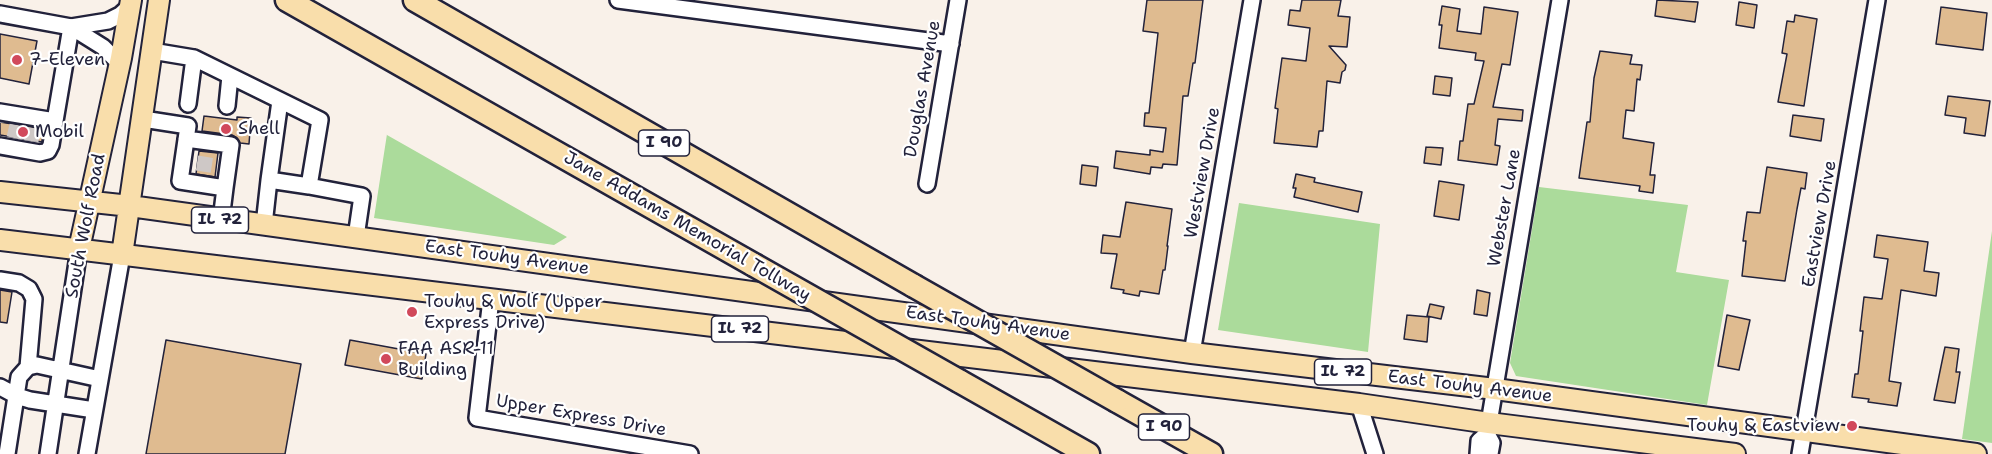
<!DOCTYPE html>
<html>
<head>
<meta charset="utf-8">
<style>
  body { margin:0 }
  canvas { display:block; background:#f9f1e9 }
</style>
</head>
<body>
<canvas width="1992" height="454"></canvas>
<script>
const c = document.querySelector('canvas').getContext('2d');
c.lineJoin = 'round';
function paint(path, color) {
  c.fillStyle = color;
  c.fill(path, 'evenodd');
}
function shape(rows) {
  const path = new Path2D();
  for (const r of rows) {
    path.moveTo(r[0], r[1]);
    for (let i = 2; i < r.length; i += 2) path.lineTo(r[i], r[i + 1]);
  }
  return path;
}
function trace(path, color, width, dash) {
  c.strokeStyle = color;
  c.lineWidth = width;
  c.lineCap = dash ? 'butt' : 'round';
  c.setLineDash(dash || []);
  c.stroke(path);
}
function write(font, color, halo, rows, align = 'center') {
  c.font = font + ' "Shantell Sans",sans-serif';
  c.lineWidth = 4.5;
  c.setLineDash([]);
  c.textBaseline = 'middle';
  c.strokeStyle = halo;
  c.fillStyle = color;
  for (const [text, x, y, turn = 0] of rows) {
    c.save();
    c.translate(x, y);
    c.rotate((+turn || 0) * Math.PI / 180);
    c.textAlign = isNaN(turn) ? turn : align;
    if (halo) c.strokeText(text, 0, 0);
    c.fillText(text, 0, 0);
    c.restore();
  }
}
const green = shape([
  [387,134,387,135,567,237,554,245,374,218],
  [1539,187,1688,205,1676,272,1729,280,1707,405,1516,376,1510,363],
  [1239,203,1380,224,1368,352,1218,330],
  [1992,231,1992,443,1962,439]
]);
const building = shape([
  [1147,0,1203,0,1195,63,1193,63,1188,96,1183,96,1177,165,1163,164,1162,168,1151,167,1150,174,1114,168,1116,151,1150,155,1150,150,1163,152,1166,128,1144,126,1145,113,1149,113,1158,33,1143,31,1147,0],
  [1302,0,1341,0,1338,16,1350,17,1347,47,1329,46,1346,65,1345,70,1342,72,1340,83,1327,81,1323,131,1319,131,1317,147,1274,143,1278,109,1275,108,1282,58,1306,61,1310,28,1288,25,1290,10,1300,11,1302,0],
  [1657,0,1698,2,1695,22,1655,16,1657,0],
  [1739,2,1757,5,1754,28,1736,25,1739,2],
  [1442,6,1460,9,1457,31,1481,34,1484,7,1518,12,1510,65,1502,64,1493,107,1523,110,1522,121,1498,119,1495,145,1500,146,1497,165,1458,160,1460,141,1463,141,1468,104,1474,104,1484,61,1475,60,1476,53,1439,48,1442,25,1439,25,1442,6],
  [1941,7,1987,13,1983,50,1936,44,1941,7],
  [1795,15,1817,19,1804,106,1778,102,1787,54,1782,53,1787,21,1794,22,1795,15],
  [0,34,37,41,29,84,0,78,0,34],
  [1600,51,1632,55,1630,64,1642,65,1640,80,1637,79,1634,111,1626,110,1623,138,1654,143,1650,175,1655,175,1653,193,1639,191,1640,186,1579,178,1587,122,1590,122,1594,78,1600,51],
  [1435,76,1452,78,1450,96,1433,94,1435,76],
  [1948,96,1990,101,1985,136,1964,133,1966,118,1945,115,1948,96],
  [1793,115,1824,119,1821,141,1790,136,1793,115],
  [204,116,237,120,237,117,251,118,249,144,240,143,237,138,232,135,202,131,204,116],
  [0,122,44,129,42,142,0,135,0,122],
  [1426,147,1443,148,1441,165,1424,163,1426,147],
  [199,151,218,153,215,177,196,174,199,151],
  [1082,165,1098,167,1096,186,1080,184,1082,165],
  [1767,167,1807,173,1805,189,1801,188,1797,209,1785,281,1742,276,1746,241,1743,241,1747,212,1760,213,1767,167],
  [1296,174,1315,178,1314,182,1362,192,1358,212,1294,197,1296,188,1293,188,1296,174],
  [1439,181,1464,185,1459,220,1434,216,1439,181],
  [1126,202,1172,209,1167,246,1168,246,1165,270,1163,270,1159,294,1140,291,1139,296,1123,293,1124,290,1111,288,1117,254,1101,253,1103,235,1120,237,1126,202],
  [1877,235,1928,242,1924,271,1939,273,1936,296,1901,290,1889,381,1901,383,1897,406,1868,402,1869,399,1852,397,1855,374,1858,374,1863,331,1860,331,1864,297,1882,299,1888,259,1874,257,1877,235],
  [0,290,12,292,7,323,0,322,0,290],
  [1477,290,1490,293,1487,316,1474,314,1477,290],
  [1430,304,1444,307,1441,319,1427,316,1430,304],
  [1407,315,1429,317,1427,342,1404,339,1407,315],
  [1727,315,1750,320,1739,370,1718,366,1727,315],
  [166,340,301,364,285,454,146,454,166,340],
  [350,340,426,354,422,379,345,365,350,340],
  [1945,347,1959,349,1956,372,1960,372,1955,403,1934,400,1945,347]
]);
const minorTunnel = shape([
  [0,123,0,122],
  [14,138,17,125],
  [31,141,33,128],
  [197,163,216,166]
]);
const minor = shape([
  [618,0,951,44],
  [0,14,71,27,108,21,120,15,130,6],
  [71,27,103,47,120,64],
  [152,51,194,58,320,120,309,186,362,196,356,237],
  [280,101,269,180,309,186],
  [188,104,194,58],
  [227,106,230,76],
  [0,112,55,121,71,27],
  [143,119,188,126,180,181,225,188,221,220],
  [186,139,231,145,225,188],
  [0,146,40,153,48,151,51,145,55,121],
  [927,184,958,0],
  [264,225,269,180],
  [0,280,19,283,29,289,34,299,28,367],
  [491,299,477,418,690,454],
  [1192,353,1252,0],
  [0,387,17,396,30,400,94,410],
  [1359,404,1375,454],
  [7,454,19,377,28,367,37,365,100,379],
  [48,454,79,249],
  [87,454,122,255],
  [1478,454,1479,441,1487,434],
  [1490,454,1492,443,1487,434,1489,423,1560,0],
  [1800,454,1877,0]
]);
const major = shape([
  [0,192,130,206,1192,353,1495,389,1976,454],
  [0,240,1359,404,1489,423,1735,454],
  [79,249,121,58,131,0],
  [122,255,159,0]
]);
const highway = shape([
  [287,0,754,265],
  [415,0,914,286],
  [959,381,1088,454],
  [1117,401,1211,454]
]);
const highwayBridge = shape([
  [754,265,959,381],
  [914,286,1117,401]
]);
const markers = [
  [17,60,6,"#d1495b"],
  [226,129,6,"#d1495b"],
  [23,132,6,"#d1495b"],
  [412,312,6,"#d1495b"],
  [386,359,6,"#d1495b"],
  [1852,426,6,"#d1495b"]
];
const shields = [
  [664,143,51],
  [220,220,57],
  [740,329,57],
  [1343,372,57],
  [1164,427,51]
];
const shieldNames = [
  ["I 90",664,143],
  ["IL 72",220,220],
  ["IL 72",740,329],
  ["IL 72",1343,372],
  ["I 90",1164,427]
];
const poiNames = [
  ["7-Eleven",29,60],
  ["Shell",238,129],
  ["Mobil",35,132],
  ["Touhy & Wolf (Upper",424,302],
  ["Express Drive)",424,323],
  ["FAA ASR-11",398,349],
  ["Building",398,370],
  ["Touhy & Eastview",1840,426,"right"]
];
const streetNames = [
  ["Douglas Avenue",923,89,-80],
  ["Westview Drive",1203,173,-80],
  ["Webster Lane",1505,208,-80],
  ["Eastview Drive",1820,224,-80],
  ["South Wolf Road",86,226,-79],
  ["Jane Addams Memorial Tollway",687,227,30],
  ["East Touhy Avenue",507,258,8],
  ["East Touhy Avenue",988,324,8],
  ["East Touhy Avenue",1470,387,7],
  ["Upper Express Drive",581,416,10]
];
paint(green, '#abdb9b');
paint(building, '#dfbb90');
trace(building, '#22223b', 1.5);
trace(minorTunnel, '#cec8c6', 15, [15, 8]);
trace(minor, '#22223b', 20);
trace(major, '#22223b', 24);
trace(highway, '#22223b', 27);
trace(minor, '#fff', 15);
trace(major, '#f9deab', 20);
trace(highway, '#f9deab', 22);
trace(highwayBridge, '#22223b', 27, []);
trace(highwayBridge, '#f9deab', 22);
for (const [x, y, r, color] of markers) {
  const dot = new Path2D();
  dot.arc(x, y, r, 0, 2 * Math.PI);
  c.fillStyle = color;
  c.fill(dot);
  trace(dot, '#fff', 2);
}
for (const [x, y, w] of shields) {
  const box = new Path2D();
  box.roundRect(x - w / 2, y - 13, w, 26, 4.5);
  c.fillStyle = '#fff';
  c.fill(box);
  trace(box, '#22223b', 1.5);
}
write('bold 16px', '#22223b', null, shieldNames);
write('18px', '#22223b', '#fff', poiNames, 'left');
write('18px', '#22223b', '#fff', streetNames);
</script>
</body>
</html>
